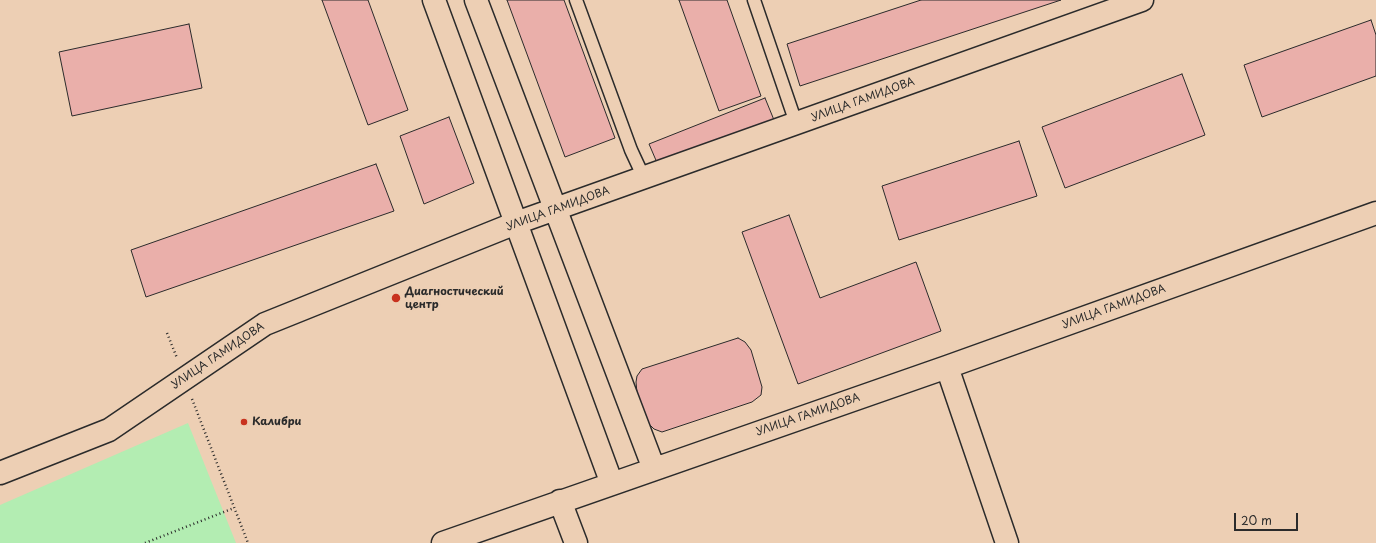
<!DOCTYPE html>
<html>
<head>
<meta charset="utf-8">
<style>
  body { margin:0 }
  #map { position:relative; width:1376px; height:543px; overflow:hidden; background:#edcfb4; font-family:"Playpen Sans",sans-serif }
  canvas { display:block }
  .scale { position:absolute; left:1234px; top:513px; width:64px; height:18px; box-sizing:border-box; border:2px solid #2b2b2b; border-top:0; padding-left:5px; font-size:12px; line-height:14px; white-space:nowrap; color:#2b2b2b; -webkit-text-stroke:3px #edcfb4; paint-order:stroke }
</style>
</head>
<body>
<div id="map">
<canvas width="1376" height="543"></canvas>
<div class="scale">20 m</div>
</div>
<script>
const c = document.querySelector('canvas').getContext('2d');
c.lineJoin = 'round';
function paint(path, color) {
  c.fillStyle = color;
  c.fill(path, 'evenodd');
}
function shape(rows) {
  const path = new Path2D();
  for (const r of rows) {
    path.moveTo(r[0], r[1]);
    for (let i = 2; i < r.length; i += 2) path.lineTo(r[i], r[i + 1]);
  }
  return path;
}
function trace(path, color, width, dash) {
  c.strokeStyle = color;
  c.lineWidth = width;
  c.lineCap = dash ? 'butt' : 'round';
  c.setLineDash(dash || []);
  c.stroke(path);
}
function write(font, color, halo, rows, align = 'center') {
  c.font = font + ' "Playpen Sans",sans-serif';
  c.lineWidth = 4;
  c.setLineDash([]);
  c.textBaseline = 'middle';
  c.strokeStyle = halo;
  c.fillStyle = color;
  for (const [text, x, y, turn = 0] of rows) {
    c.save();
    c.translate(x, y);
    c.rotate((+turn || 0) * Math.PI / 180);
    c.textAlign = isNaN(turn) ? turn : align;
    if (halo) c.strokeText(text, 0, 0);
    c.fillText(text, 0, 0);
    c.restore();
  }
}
const green = shape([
  [188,423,236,543,0,543,0,505]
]);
const building = shape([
  [322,0,368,0,408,110,368,125,322,0],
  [507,0,564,0,615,138,565,157,507,0],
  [679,0,727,0,761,96,719,111,679,0],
  [921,0,1061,0,800,86,787,44,921,0],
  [1371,20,1376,35,1376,76,1262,117,1244,65,1371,20],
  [189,24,202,88,72,116,59,52,189,24],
  [1182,74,1205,135,1065,188,1042,127,1182,74],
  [765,98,774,120,658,165,649,144,765,98],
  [449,117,474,183,424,204,400,136,449,117],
  [1019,141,1037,196,899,240,882,186,1019,141],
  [376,164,394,211,146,297,131,250,376,164],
  [789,215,820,298,916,262,941,331,798,384,742,232,789,215],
  [738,338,745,342,751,350,762,387,761,395,752,402,662,432,654,429,649,424,637,393,636,382,637,376,642,369,738,338]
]);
const path = shape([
  [167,333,177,358],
  [192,399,248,543],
  [145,543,234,508]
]);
const lane = shape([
  [576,0,631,150,644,178],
  [754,0,796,123]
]);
const street = shape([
  [434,0,612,484],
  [476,0,654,469],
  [947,367,1007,543],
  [0,473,109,430,265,324,516,223,1142,0],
  [560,501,576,543],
  [443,543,947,367,1376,213]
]);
const markers = [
  [396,298,5,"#c8321e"],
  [244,422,4,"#c8321e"]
];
const streetNames = [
  ["УЛИЦА ГАМИДОВА",863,100,-20],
  ["УЛИЦА ГАМИДОВА",558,209,-20],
  ["УЛИЦА ГАМИДОВА",1114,307,-20],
  ["УЛИЦА ГАМИДОВА",218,356,-34],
  ["УЛИЦА ГАМИДОВА",808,415,-19]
];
const poiNames = [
  ["Диагностический",405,292],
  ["центр",405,305],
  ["Калибри",252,422]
];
paint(green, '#b3edb2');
paint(building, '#eaafaa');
trace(building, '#2b2b2b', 1);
trace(lane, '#2b2b2b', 15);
trace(street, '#2b2b2b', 25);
trace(path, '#2b2b2b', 2.5, [1, 3]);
trace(lane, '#edcfb4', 12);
trace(street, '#edcfb4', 22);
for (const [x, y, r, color] of markers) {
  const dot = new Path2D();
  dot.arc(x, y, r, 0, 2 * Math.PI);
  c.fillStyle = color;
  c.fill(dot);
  trace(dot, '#edcfb4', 1.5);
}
write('11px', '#2b2b2b', '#edcfb4', streetNames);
write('bold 11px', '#2b2b2b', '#edcfb4', poiNames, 'left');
</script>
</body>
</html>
